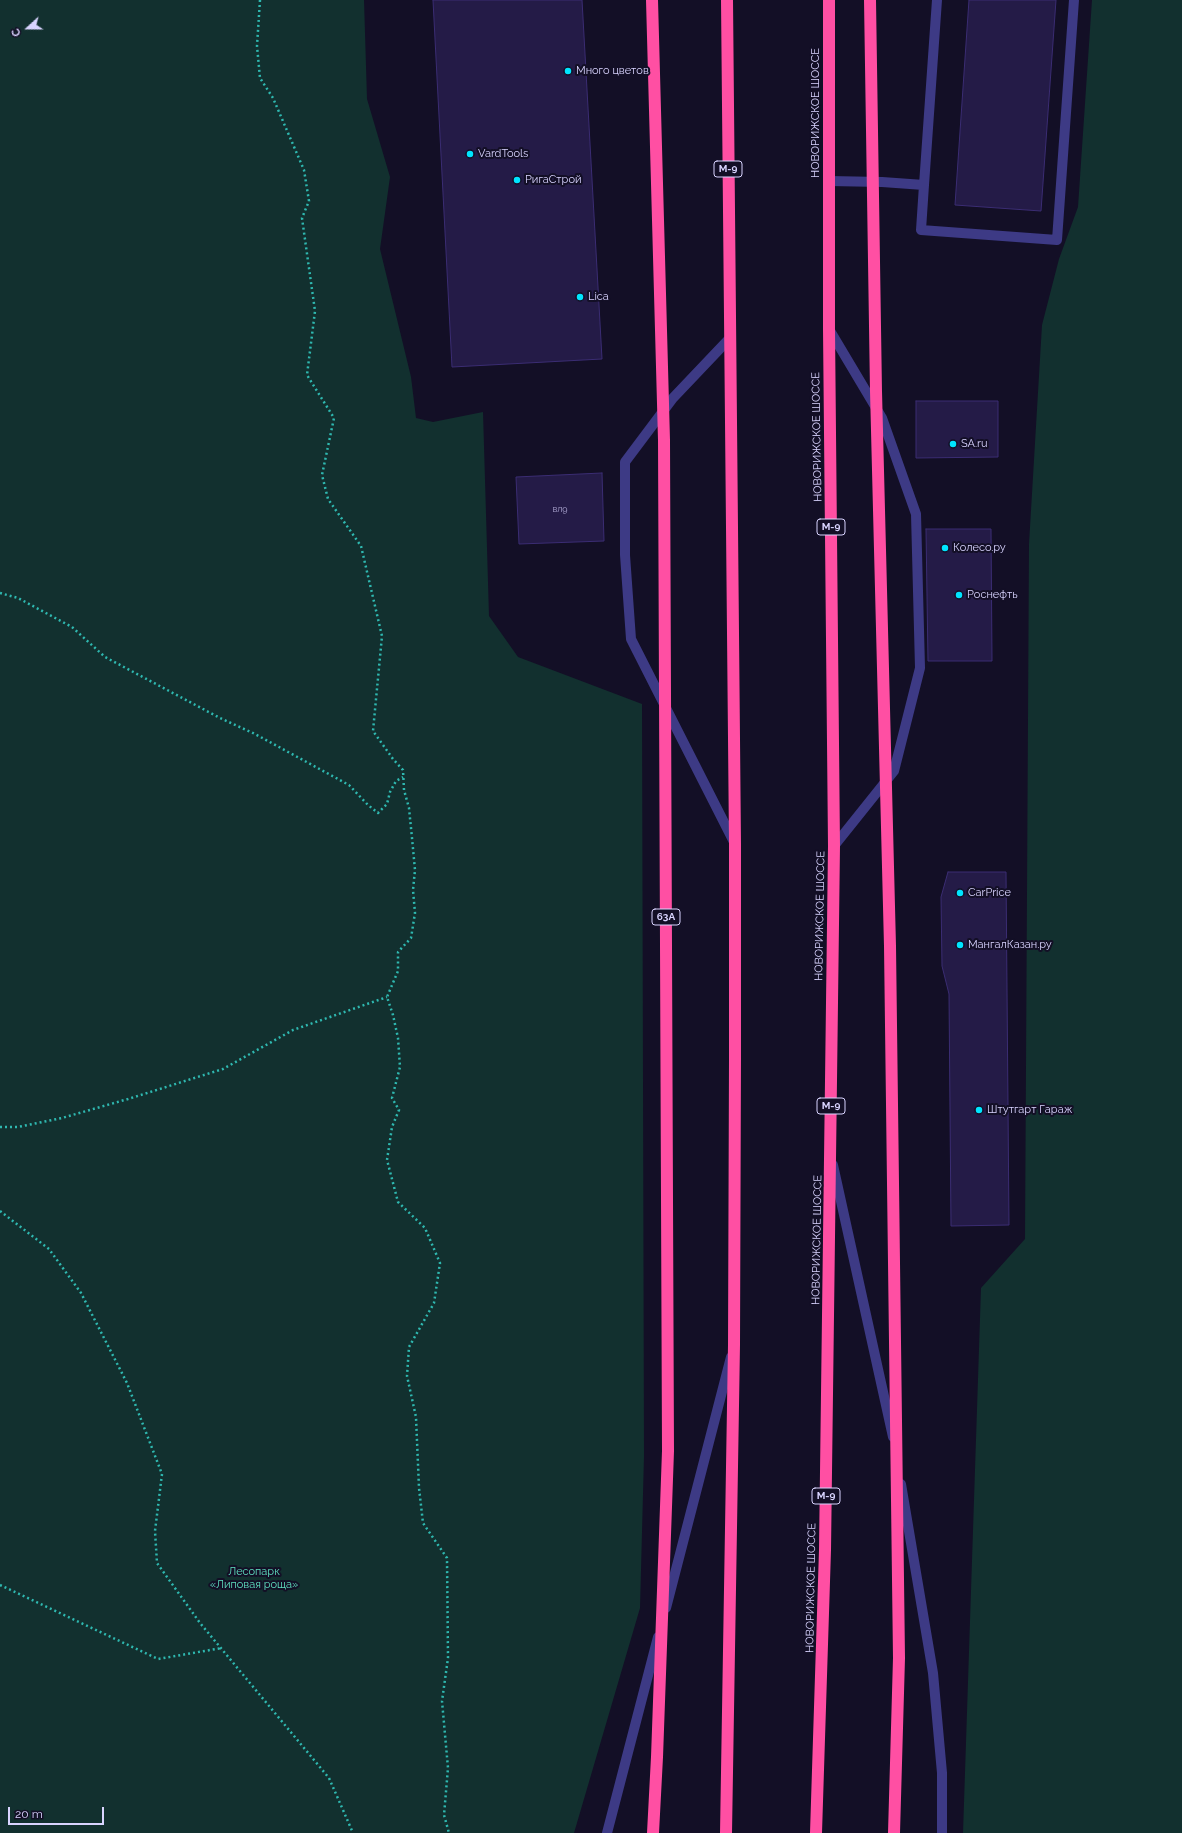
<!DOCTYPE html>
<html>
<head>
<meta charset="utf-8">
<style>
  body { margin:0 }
  #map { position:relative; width:1182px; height:1833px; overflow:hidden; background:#130f26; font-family:Raleway,sans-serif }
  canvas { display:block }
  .north { position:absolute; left:8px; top:8px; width:40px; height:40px; -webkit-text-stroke:3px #130f26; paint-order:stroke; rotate:249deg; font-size:11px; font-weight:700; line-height:16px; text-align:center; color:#d9d4ff }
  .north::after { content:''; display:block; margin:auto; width:14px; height:18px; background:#d9d4ff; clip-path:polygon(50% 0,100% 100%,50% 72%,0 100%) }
  .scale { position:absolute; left:8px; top:1807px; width:96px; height:18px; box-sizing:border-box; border:2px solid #d9d4ff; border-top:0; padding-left:5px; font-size:12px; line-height:14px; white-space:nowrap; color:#d9d4ff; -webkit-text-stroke:3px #130f26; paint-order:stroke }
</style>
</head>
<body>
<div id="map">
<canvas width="1182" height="1833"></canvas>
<div class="north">С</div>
<div class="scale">20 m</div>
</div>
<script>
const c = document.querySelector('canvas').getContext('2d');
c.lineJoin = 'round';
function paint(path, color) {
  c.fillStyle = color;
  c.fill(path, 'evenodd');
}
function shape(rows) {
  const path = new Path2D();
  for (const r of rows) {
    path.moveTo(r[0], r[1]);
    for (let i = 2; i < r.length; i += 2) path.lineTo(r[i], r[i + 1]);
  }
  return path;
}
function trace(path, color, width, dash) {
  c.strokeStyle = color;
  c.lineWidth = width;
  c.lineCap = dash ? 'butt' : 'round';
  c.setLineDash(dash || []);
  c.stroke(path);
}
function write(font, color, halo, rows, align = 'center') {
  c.font = font + ' Raleway,sans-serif';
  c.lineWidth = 4;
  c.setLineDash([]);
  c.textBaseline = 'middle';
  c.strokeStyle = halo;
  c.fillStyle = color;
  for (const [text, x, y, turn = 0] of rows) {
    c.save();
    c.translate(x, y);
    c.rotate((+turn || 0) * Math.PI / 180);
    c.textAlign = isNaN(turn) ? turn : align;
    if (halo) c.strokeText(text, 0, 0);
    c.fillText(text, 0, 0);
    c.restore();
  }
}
const green = shape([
  [0,0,364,0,367,99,390,177,380,249,411,377,416,418,433,422,483,412,489,616,518,657,642,704,644,1456,640,1608,574,1833,0,1833],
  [1092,0,1182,0,1182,1833,963,1833,981,1288,1025,1239,1029,544,1042,325,1059,259,1078,207]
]);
const building = shape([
  [433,0,582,0,602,359,452,367,433,0],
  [969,0,1056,0,1041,211,955,205,969,0],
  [916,401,998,401,998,457,916,458,916,401],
  [602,473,604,541,519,544,516,477,602,473],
  [926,529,991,529,992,661,928,661,926,529],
  [948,872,1006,872,1009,1225,951,1226,949,994,942,966,941,897,948,872]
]);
const path = shape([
  [260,0,257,46,260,78,273,98,304,170,309,201,302,218,315,311,307,375,334,418,322,475,328,499,361,546,382,636,373,731,393,759,403,770,404,790,409,808,412,838,415,870,413,890,415,913,411,938,398,952,398,971,387,997,393,1015,398,1038,400,1067,392,1098,399,1110,392,1127,387,1160,398,1202,425,1228,440,1263,434,1303,409,1347,407,1376,416,1417,419,1488,423,1523,447,1558,448,1658,442,1701,448,1768,444,1815,449,1833],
  [0,593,18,598,72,627,105,657,220,718,255,734,349,785,368,805,378,813,387,804,390,792,396,781,403,777],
  [0,1127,18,1127,62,1118,128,1099,223,1069,293,1030,387,997],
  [0,1211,49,1249,81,1293,127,1383,162,1474,155,1531,157,1563,200,1623,329,1778,353,1833],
  [0,1585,158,1659,222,1648]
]);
const minor = shape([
  [829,181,882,182,924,185,937,0],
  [924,185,921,230,1057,240,1074,0],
  [829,329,882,418,916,514,920,668,894,771,834,846],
  [730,338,673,398,625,462,625,555,631,639,735,844],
  [833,1165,893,1437],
  [901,1484,933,1673,942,1773,942,1833],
  [666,1608,731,1357],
  [607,1833,658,1637]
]);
const highway = shape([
  [726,1833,734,1345,735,1058,735,844,727,0],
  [816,1833,825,1550,834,846,829,329,829,0]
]);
const highwayBridge = shape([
  [652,0,664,440,668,1451,657,1757,653,1833],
  [870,0,876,391,890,946,899,1658,894,1833]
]);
const markers = [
  [568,71,4,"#00e5ff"],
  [470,154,4,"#00e5ff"],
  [517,180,4,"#00e5ff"],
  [580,297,4,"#00e5ff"],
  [953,444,4,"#00e5ff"],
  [945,548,4,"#00e5ff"],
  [959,595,4,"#00e5ff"],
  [960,893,4,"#00e5ff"],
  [960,945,4,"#00e5ff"],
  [979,1110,4,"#00e5ff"]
];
const numberNames = [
  ["вл9",560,509]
];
const shields = [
  [728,169,28],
  [831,527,28],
  [666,917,28],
  [831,1106,28],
  [826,1496,28]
];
const shieldNames = [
  ["М-9",728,169],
  ["М-9",831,527],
  ["63A",666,917],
  ["М-9",831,1106],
  ["М-9",826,1496]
];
const poiNames = [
  ["Много цветов",576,71],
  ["VardTools",478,154],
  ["РигаСтрой",525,180],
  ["Lica",588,297],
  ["SA.ru",961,444],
  ["Колесо.ру",953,548],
  ["Роснефть",967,595],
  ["CarPrice",968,893],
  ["МангалКазан.ру",968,945],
  ["Штутгарт Гараж",987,1110]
];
const streetNames = [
  ["НОВОРИЖСКОЕ ШОССЕ",816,113,-90],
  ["НОВОРИЖСКОЕ ШОССЕ",817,437,-91],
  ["НОВОРИЖСКОЕ ШОССЕ",820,916,-89],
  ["НОВОРИЖСКОЕ ШОССЕ",817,1240,-89],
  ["НОВОРИЖСКОЕ ШОССЕ",811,1588,-89]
];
const parkNames = [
  ["Лесопарк",254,1572],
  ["«Липовая роща»",254,1585]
];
paint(green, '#12302f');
paint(building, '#241b47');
trace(building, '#3b2d73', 1);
trace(path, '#2fb8b0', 2.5, [2, 3]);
trace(minor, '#3d3a85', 10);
trace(highway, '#ff4fa3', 12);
trace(highwayBridge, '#ff4fa3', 12);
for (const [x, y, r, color] of markers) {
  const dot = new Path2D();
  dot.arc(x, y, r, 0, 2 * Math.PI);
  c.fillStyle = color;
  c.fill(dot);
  trace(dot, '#130f26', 1.5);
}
write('9px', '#aca6d1', null, numberNames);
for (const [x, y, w] of shields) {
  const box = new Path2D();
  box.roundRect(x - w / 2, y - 8, w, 16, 3);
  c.fillStyle = '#130f26';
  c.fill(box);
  trace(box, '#d9d4ff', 1);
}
write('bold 10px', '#d9d4ff', null, shieldNames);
write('11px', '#d9d4ff', '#130f26', poiNames, 'left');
write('11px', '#d9d4ff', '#130f26', streetNames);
write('11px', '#5fe0c0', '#130f26', parkNames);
</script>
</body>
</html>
